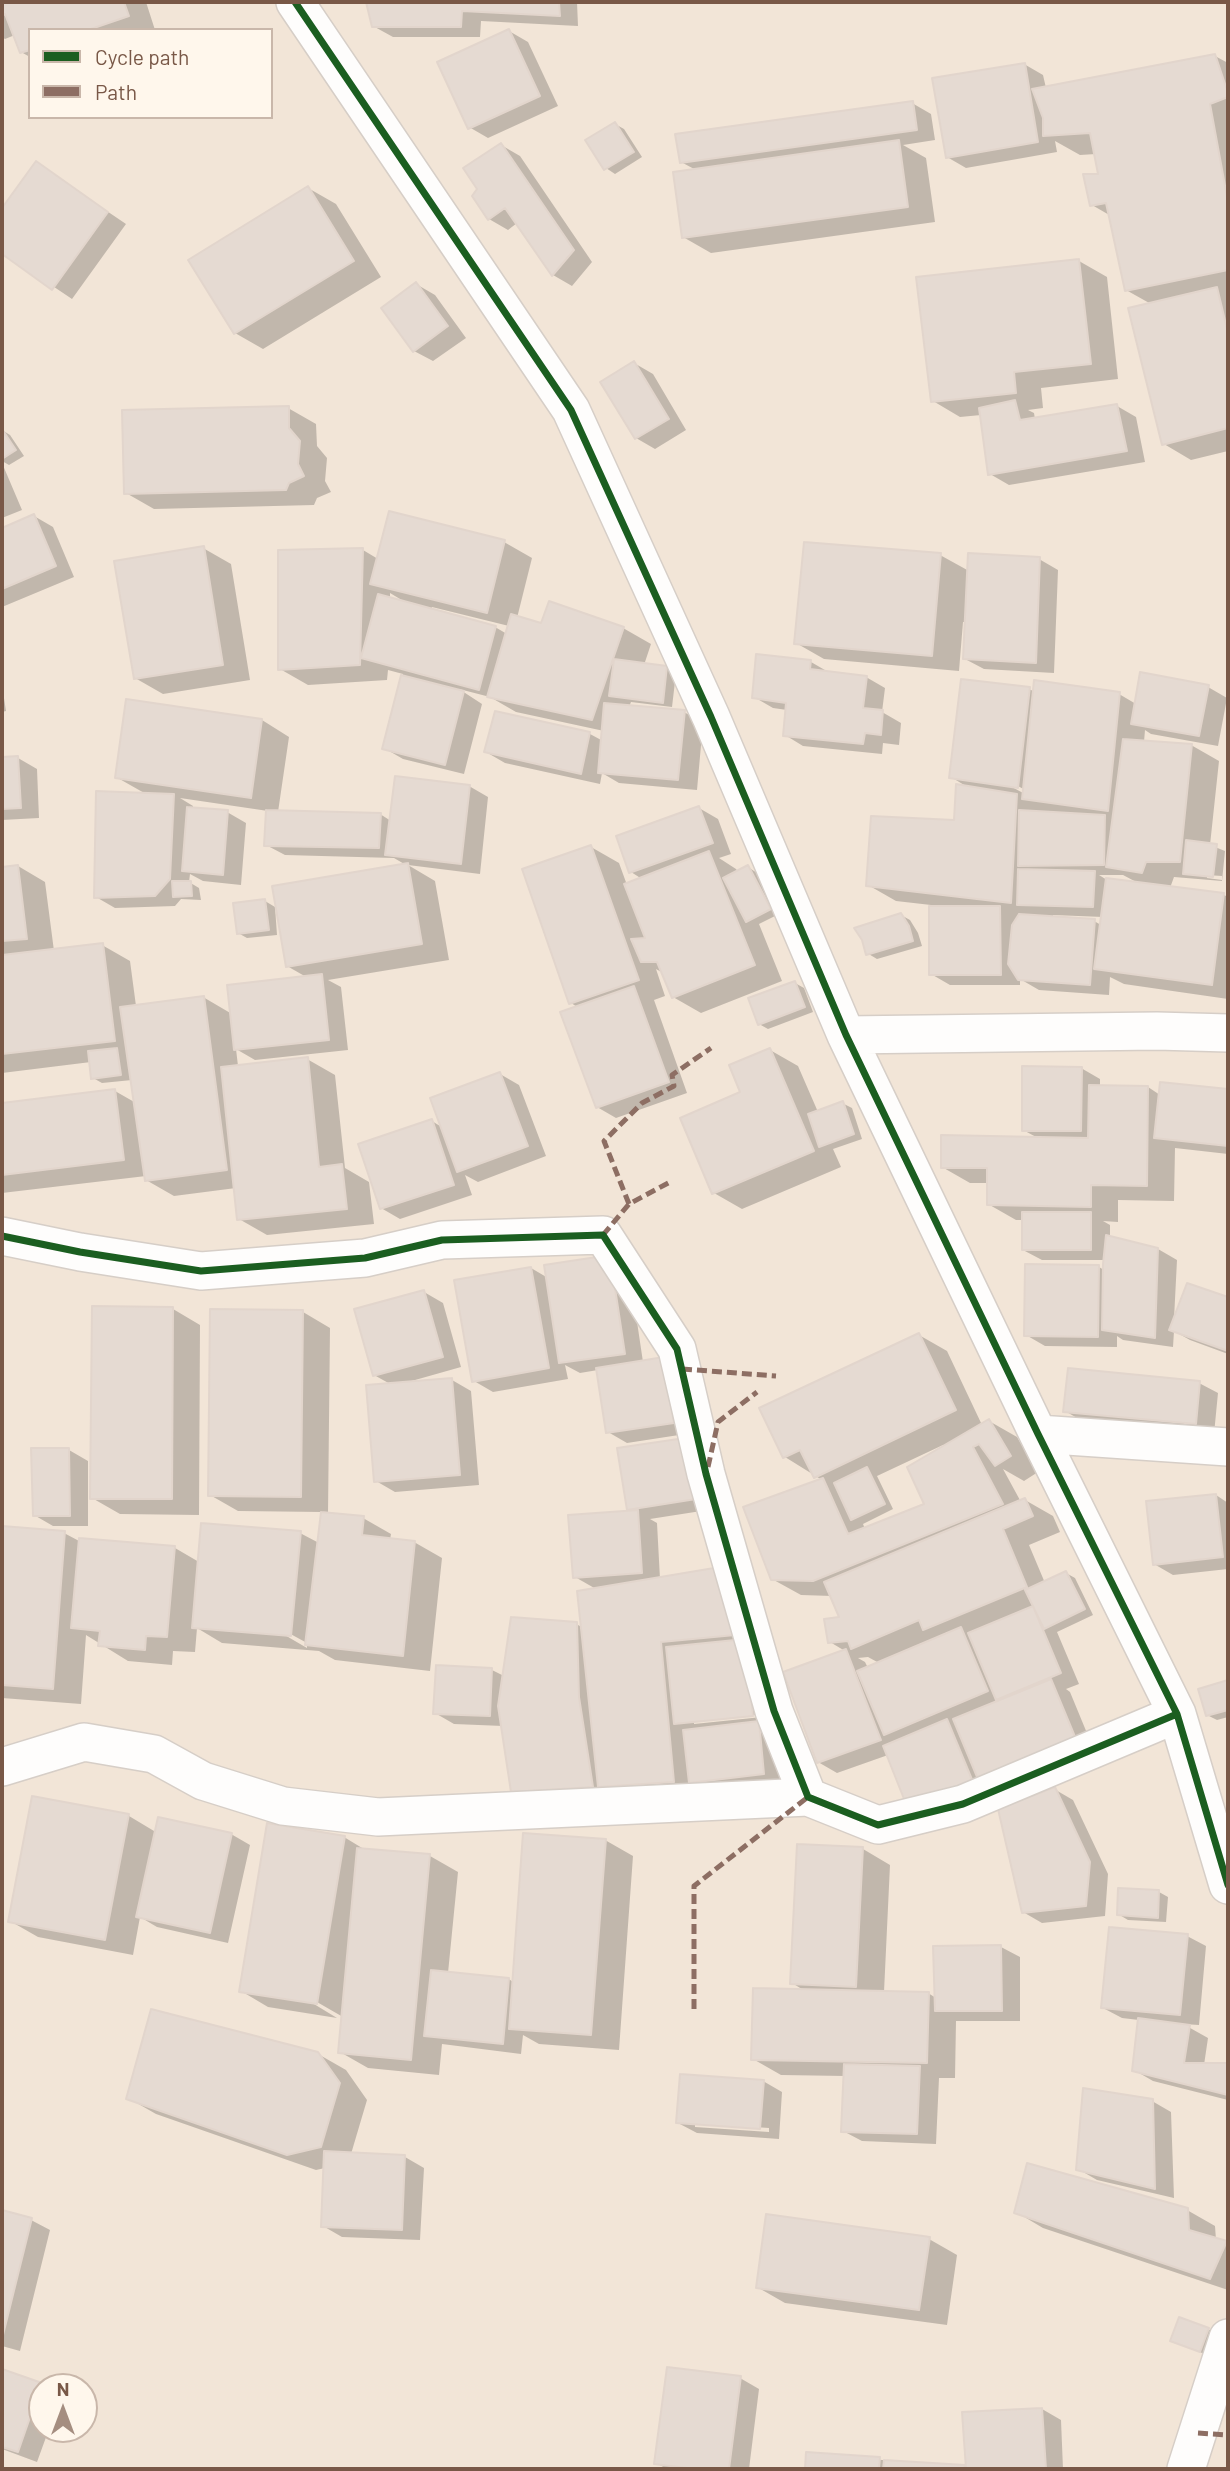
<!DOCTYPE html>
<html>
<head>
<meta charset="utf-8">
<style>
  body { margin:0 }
  #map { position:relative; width:1230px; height:2471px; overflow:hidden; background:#f8f2ea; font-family:Barlow,sans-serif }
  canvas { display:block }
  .frame { position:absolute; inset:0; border:4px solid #795847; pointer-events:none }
  .legend { position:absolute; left:28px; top:28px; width:245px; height:91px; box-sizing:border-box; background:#fff7ec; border:2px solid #c9b7aa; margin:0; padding:9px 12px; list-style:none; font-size:21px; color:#795847 }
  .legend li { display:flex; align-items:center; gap:14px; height:35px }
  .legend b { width:35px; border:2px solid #c9b7aa }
  .north { position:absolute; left:28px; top:2373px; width:70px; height:70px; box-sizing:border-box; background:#fff7ec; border:2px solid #c9b7aa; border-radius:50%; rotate:0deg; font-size:19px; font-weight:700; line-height:28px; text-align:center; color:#795847 }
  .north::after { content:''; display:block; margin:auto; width:24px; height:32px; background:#a58e80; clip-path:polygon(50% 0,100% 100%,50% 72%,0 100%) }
</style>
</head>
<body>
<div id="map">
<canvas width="1230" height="2471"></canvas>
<div class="frame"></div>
<ul class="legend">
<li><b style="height:9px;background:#1b5e20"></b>Cycle path</li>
<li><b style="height:9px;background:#8d6e63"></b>Path</li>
</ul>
<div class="north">N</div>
</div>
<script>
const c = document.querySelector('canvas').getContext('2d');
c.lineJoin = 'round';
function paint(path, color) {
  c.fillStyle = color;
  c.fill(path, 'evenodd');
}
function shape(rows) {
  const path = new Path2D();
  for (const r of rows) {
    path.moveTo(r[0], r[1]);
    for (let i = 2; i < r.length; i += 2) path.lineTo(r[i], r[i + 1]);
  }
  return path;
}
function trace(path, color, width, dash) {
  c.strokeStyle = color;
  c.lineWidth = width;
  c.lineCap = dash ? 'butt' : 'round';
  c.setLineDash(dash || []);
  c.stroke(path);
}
const residential = shape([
  [2,2,1228,2,1228,2469,2,2469],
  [30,30,271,30,271,117,30,117],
  [42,2387,84,2387,84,2429,42,2429]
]);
const shadow = shape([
  [2,2,146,2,155,30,30,30,30,57,21,52,15,35,5,39,2,37],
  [368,2,577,2,578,26,481,21,480,37,393,37,373,26],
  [509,31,528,42,558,106,488,138,469,127],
  [1215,56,1228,63,1228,451,1191,460,1164,444,1151,304,1126,290,1111,216,1092,205,1101,176,1096,154,1080,155,1055,141,1057,152,966,168,947,157,1024,64,1043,75,1046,88],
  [912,103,931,114,935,140,903,145,926,158,935,222,711,253,683,237,696,170,681,162],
  [615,124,624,129,642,157,615,174,606,168],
  [501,145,520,156,592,262,572,286,553,275,517,223,508,230,489,219],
  [36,163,126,224,72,299,2,252,2,211],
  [308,188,336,204,381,277,263,349,235,333],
  [1079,261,1107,277,1118,379,1041,388,1043,408,1028,410,1034,413,1035,419,1117,406,1136,417,1145,462,1009,485,990,474,981,415,960,417,933,401],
  [416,284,435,295,466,338,433,361,414,351],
  [634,363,653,374,686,430,655,449,636,438],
  [288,408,316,424,317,446,327,458,325,481,331,492,317,498,314,505,154,509,126,493],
  [2,430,10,435,24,456,9,465,2,461],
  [2,463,22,510,2,518],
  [34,516,53,527,74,577,2,607,2,530],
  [504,542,532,558,517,618,542,625,623,628,651,644,644,665,667,668,676,673,672,707,631,702,629,707,684,712,703,723,697,790,619,783,602,773,600,784,505,763,486,752,496,713,590,734,603,741,604,731,516,712,490,697,459,689,482,704,464,774,403,759,384,748,403,674,388,670,387,680,308,685,280,669,363,550,378,559],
  [390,593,405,602,390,599],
  [432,607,509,626,507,634,495,627,431,610],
  [203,548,231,564,250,680,163,694,135,678],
  [940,555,969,571,1039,559,1058,570,1054,673,984,669,965,659,966,622,963,622,959,671,824,659,796,643],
  [811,662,830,673,866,677,885,688,882,712,901,723,899,745,883,743,882,754,803,746,785,735,787,710,773,708,754,697],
  [2,685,6,711,2,712],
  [1208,687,1227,698,1218,746,1151,734,1145,730,1144,742,1191,745,1219,761,1210,845,1225,851,1222,881,1174,877,1170,888,1224,895,1228,897,1228,999,1124,984,1110,977,1109,995,1039,990,1020,979,1020,985,950,985,931,974,931,905,896,901,868,885,955,822,969,788,951,777,1029,689,1035,692,1119,694,1136,704],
  [1011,782,1025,790,1025,794,1010,786],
  [1099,875,1123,875,1140,884,1107,880],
  [1207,875,1222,876,1222,880,1207,878],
  [1053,915,1103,917,1101,925,1094,921,1053,918],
  [262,720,289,737,278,812,380,814,391,821,469,786,488,797,480,874,408,865,435,881,449,960,328,980,341,987,348,1050,255,1060,236,1049,238,1066,307,1059,335,1075,345,1168,369,1182,374,1224,267,1235,239,1219,236,1188,174,1196,146,1180,146,1176,2,1193,2,1104,115,1091,136,1103,132,1080,102,1083,93,1078,91,1062,2,1073,2,868,18,866,45,882,54,951,102,945,130,961,136,1006,203,997,232,1014,308,978,287,966,406,865,394,858,285,855,266,845,268,811,180,798,193,806,193,809,227,812,246,823,241,885,203,881,190,874,189,882,199,888,201,900,181,899,175,906,115,908,96,897,146,794,116,777],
  [18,758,37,769,39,818,2,820,2,759],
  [699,808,718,819,731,854,719,858,736,869,738,872,748,867,757,873,779,914,759,924,782,981,701,1013,673,997,663,973,656,969,665,996,654,1000,687,1093,616,1118,597,1107,579,1008,571,1003,591,847,619,863,627,885,642,879,631,872],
  [265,901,275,907,277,935,247,938,238,933],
  [901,915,910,920,918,933,922,946,877,959,867,953],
  [795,983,804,988,813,1012,768,1029,759,1024],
  [770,1050,798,1066,818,1112,842,1103,852,1108,862,1139,833,1149,841,1167,742,1209,714,1193,743,1092],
  [1081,1068,1100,1079,1100,1087,1148,1087,1160,1095,1161,1084,1228,1091,1228,1154,1175,1148,1174,1201,1118,1200,1118,1222,1103,1221,1110,1225,1110,1238,1158,1249,1177,1260,1174,1319,1188,1285,1228,1299,1228,1354,1190,1340,1174,1331,1173,1347,1123,1340,1117,1336,1117,1347,1045,1346,1026,1335,1099,1267,1104,1270,1105,1260,1042,1260,1023,1250,1024,1220,1016,1220,988,1204,989,1183,970,1183,942,1167,1038,1138,1023,1130],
  [500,1074,519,1085,546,1156,478,1182,465,1175,472,1195,400,1219,381,1208,432,1121,443,1128],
  [531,1268,548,1278,629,1268,643,1362,692,1433,627,1443,608,1432,598,1370,580,1373,565,1365,568,1379,493,1392,474,1381],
  [424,1292,443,1303,461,1367,408,1382,408,1383,452,1380,471,1391,479,1485,395,1492,376,1481,392,1385,374,1375],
  [173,1309,200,1325,199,1515,120,1514,92,1498],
  [303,1312,330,1328,328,1514,363,1518,391,1534,390,1540,414,1542,442,1558,430,1671,335,1660,319,1651,222,1643,197,1628,195,1652,173,1651,172,1665,128,1661,86,1635,81,1704,2,1698,2,1528,64,1533,81,1542,175,1548,199,1562,300,1533,319,1543,322,1512,238,1511,210,1495],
  [285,1631,307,1643,307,1648,283,1634],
  [919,1335,947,1351,982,1425,989,1421,1017,1437,1038,1472,1024,1481,1003,1469,1021,1502,1025,1500,1053,1516,1060,1532,1029,1545,1045,1583,1066,1573,1075,1578,1093,1615,1057,1632,1079,1684,1066,1689,1070,1692,1096,1755,929,1818,888,1755,837,1773,818,1762,845,1651,830,1642,841,1618,832,1596,801,1595,772,1579,822,1480,785,1457],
  [943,1445,944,1447,927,1505,865,1529,863,1524,893,1509,877,1476],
  [868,1657,879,1663,868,1668,865,1662,858,1658],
  [1199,1383,1218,1393,1214,1434,1084,1422,1065,1411],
  [69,1450,88,1461,88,1526,53,1526,34,1515],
  [619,1450,714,1509,650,1519,657,1523,660,1579,725,1568,777,1734,783,1784,541,1807,513,1791,503,1726,454,1724,435,1713,438,1667,492,1670,504,1676,576,1624,582,1627,596,1589,575,1577,635,1512,629,1509],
  [761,1714,762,1717,694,1724,694,1721],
  [1216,1495,1228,1503,1228,1569,1173,1575,1154,1564],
  [1228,1682,1228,1717,1217,1720,1207,1715,1200,1690],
  [1054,1789,1073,1800,1108,1874,1105,1916,1042,1923,1023,1912],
  [129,1816,154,1831,231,1834,250,1845,228,1943,157,1927,140,1917,133,1955,38,1937,10,1921],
  [344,1837,367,1851,430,1856,458,1872,448,1973,509,1979,514,1983,605,1840,633,1856,619,2050,539,2044,523,2035,521,2054,442,2044,439,2075,368,2068,340,2052,343,2017,310,1998,309,2001,337,2018,268,2007,241,1991],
  [863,1849,890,1865,884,1992,928,1993,936,1998,1001,1947,1020,1957,1020,2021,956,2021,955,2078,939,2078,936,2144,862,2141,843,2131,845,2076,781,2075,753,2059,805,1991,792,1983],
  [1159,1892,1168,1897,1166,1922,1128,1920,1118,1914],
  [1187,1936,1206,1946,1199,2025,1183,2024,1208,2038,1204,2065,1228,2065,1228,2100,1153,2081,1134,2070,1139,2020,1122,2018,1103,2008],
  [318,2054,346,2070,367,2100,351,2154,405,2157,424,2168,420,2240,342,2237,323,2226,325,2168,316,2170,156,2114,128,2098],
  [763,2081,782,2092,779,2139,697,2133,678,2123],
  [695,2123,769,2128,769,2132,695,2127],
  [1152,2101,1171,2112,1174,2198,1097,2180,1078,2169],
  [1187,2210,1215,2226,1216,2240,1228,2244,1228,2290,1043,2228,1016,2212],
  [2,2212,31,2220,50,2230,20,2351,2,2346],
  [929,2239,957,2255,947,2325,785,2303,757,2287],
  [1208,2329,1217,2335,1209,2356,1172,2340],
  [2,2371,46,2387,42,2387,42,2429,49,2429,37,2462,2,2449],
  [740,2378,759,2389,749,2469,667,2469,656,2463],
  [1042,2409,1061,2420,1063,2469,807,2469,808,2453,967,2468]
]);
const building = shape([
  [2,2,124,2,129,16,88,30,30,30,30,50,20,53,5,14,2,15,2,2],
  [366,2,559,2,560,16,462,11,461,27,372,27,366,2],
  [509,29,540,96,468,129,437,62,509,29],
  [1215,54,1228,93,1228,97,1210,104,1228,202,1228,270,1125,291,1106,203,1090,206,1083,174,1098,174,1090,133,1043,136,1043,118,1032,89,1215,54],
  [1025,63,1038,142,946,158,932,78,1025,63],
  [913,101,917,130,680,163,675,134,913,101],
  [615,122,634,152,604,170,585,140,615,122],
  [899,140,908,207,682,238,673,172,899,140],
  [501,143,574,250,552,276,505,208,488,220,472,196,477,189,463,168,501,143],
  [36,161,108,212,52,290,2,254,2,208,36,161],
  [308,186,354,261,234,334,188,260,308,186],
  [1079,259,1091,364,1014,372,1016,393,931,402,916,277,1079,259],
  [416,282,448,326,413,352,381,308,416,282],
  [1217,287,1228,333,1228,428,1162,445,1128,308,1217,287],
  [634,361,669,419,635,439,600,382,634,361],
  [1015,400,1020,420,1117,404,1127,451,988,475,979,408,1015,400],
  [289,406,289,428,300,441,298,464,304,476,289,483,286,490,124,494,122,410,289,406],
  [2,429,16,450,2,459,2,429],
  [389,511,505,540,487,613,370,584,389,511],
  [34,514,56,566,2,589,2,528,34,514],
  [804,542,941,553,932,656,794,644,804,542],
  [204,546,223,665,134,679,114,561,204,546],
  [363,548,360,665,278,670,278,550,363,548],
  [968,553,1040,557,1036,663,963,659,968,553],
  [378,594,496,626,479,690,361,658,378,594],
  [549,601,624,627,592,720,487,697,511,614,541,623,549,601],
  [756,654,811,660,810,669,867,676,863,708,883,710,881,735,865,733,863,744,783,736,786,703,752,698,756,654],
  [614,659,667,666,663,703,609,696,614,659],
  [1140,672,1209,685,1199,736,1131,724,1140,672],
  [401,675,464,691,445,765,382,749,401,675],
  [961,679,1030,687,1018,788,949,778,961,679],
  [1034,680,1120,692,1108,811,1022,799,1034,680],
  [126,699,262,719,251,798,115,778,126,699],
  [604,703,685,710,678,780,598,773,604,703],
  [495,711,590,732,581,774,484,752,495,711],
  [1123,739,1192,744,1180,862,1146,862,1142,873,1106,867,1123,739],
  [18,756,21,808,2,809,2,757,18,756],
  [395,776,470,785,461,864,385,855,395,776],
  [956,784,1017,794,1011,903,866,886,871,816,954,820,956,784],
  [96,791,174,794,170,879,155,896,94,898,96,791],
  [699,806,713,843,629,873,616,836,699,806],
  [187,807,228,810,223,875,182,871,187,807],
  [266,810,381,813,379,848,264,846,266,810],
  [1019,810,1105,815,1104,865,1018,866,1019,810],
  [1186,840,1217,844,1213,877,1183,874,1186,840],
  [591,845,639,980,569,1004,522,869,591,845],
  [709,851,755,965,672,998,657,962,641,962,631,939,645,938,624,884,709,851],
  [408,863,422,944,286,967,272,886,408,863],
  [18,865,27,939,2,941,2,867,18,865],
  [748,865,771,909,746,922,723,878,748,865],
  [1018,869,1095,871,1093,907,1017,905,1018,869],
  [1106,878,1224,893,1212,985,1094,969,1106,878],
  [172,881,191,881,192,896,173,897,172,881],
  [265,899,269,930,237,934,233,903,265,899],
  [929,906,1000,906,1001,975,929,975,929,906],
  [901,913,909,926,913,941,866,955,862,940,854,928,901,913],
  [1019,914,1095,919,1090,985,1018,980,1008,964,1012,925,1019,914],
  [103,943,115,1041,2,1054,2,955,103,943],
  [322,974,329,1040,234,1050,227,985,322,974],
  [795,981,805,1007,758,1025,748,998,795,981],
  [634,986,669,1082,596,1108,560,1012,634,986],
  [204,996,227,1170,145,1181,120,1007,204,996],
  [117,1048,121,1075,91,1079,88,1051,117,1048],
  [770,1048,814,1151,712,1194,680,1118,740,1092,729,1065,770,1048],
  [308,1057,319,1167,342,1164,347,1209,237,1220,221,1067,308,1057],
  [1022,1066,1082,1067,1081,1131,1022,1131,1022,1066],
  [500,1072,528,1146,457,1172,430,1098,500,1072],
  [1160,1082,1228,1089,1228,1146,1154,1138,1160,1082],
  [1089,1085,1148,1086,1147,1186,1091,1185,1091,1207,987,1205,987,1168,941,1168,941,1135,1088,1138,1089,1085],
  [115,1089,124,1160,2,1175,2,1103,115,1089],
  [843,1101,854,1134,819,1147,808,1114,843,1101],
  [432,1119,454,1185,380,1209,358,1144,432,1119],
  [1022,1212,1091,1212,1091,1250,1022,1250,1022,1212],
  [1106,1235,1158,1248,1155,1338,1102,1330,1103,1264,1106,1235],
  [610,1255,625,1354,559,1363,544,1265,610,1255],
  [1025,1264,1099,1265,1098,1337,1024,1336,1025,1264],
  [531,1267,549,1368,472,1382,454,1280,531,1267],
  [1187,1283,1228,1297,1228,1351,1169,1330,1187,1283],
  [424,1290,443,1357,373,1376,354,1309,424,1290],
  [92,1306,173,1307,172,1499,90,1499,92,1306],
  [210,1309,303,1310,301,1497,208,1496,210,1309],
  [919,1333,956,1410,814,1478,800,1450,783,1458,759,1408,919,1333],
  [664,1357,674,1423,606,1433,596,1368,664,1357],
  [1068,1368,1200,1381,1196,1424,1063,1412,1068,1368],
  [452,1378,460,1475,374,1482,366,1385,452,1378],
  [989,1419,1011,1456,995,1466,979,1444,973,1447,1003,1504,813,1581,771,1580,743,1507,823,1478,848,1534,924,1504,907,1467,989,1419],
  [685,1438,696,1499,627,1510,617,1448,685,1438],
  [31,1448,69,1448,70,1516,33,1516,31,1448],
  [867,1467,885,1504,851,1520,834,1483,867,1467],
  [1216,1494,1223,1557,1153,1565,1146,1501,1216,1494],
  [1025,1498,1033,1516,1003,1529,1027,1587,923,1630,919,1620,851,1649,848,1641,828,1643,824,1619,839,1617,824,1582,1025,1498],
  [638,1510,642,1573,573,1578,568,1515,638,1510],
  [321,1512,364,1516,362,1535,415,1541,403,1656,305,1645,321,1512],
  [201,1523,301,1531,291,1636,192,1628,201,1523],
  [2,1526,65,1531,53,1689,2,1685,2,1526],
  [79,1538,175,1546,167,1637,146,1636,145,1650,98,1646,100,1631,71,1628,79,1538],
  [726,1566,735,1635,661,1642,674,1782,598,1787,577,1591,726,1566],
  [1066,1571,1085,1609,1044,1629,1025,1590,1066,1571],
  [1033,1606,1061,1673,996,1700,968,1633,1033,1606],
  [511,1617,577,1622,579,1697,593,1787,511,1792,498,1706,511,1617],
  [961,1627,988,1691,884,1735,857,1671,961,1627],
  [745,1639,753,1716,674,1724,666,1647,745,1639],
  [846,1649,881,1740,817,1763,783,1672,846,1649],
  [436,1665,492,1668,490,1716,433,1714,436,1665],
  [1051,1679,1078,1744,980,1784,953,1719,1051,1679],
  [1228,1680,1228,1710,1206,1716,1198,1689,1228,1680],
  [947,1719,973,1782,908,1809,883,1746,947,1719],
  [759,1721,764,1774,689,1783,683,1730,759,1721],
  [1055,1787,1090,1862,1086,1906,1022,1913,998,1809,1055,1787],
  [32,1796,129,1814,105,1940,8,1922,32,1796],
  [158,1817,232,1833,210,1933,136,1917,158,1817],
  [267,1823,345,1836,317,2004,239,1992,267,1823],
  [523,1833,606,1839,591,2035,509,2029,523,1833],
  [797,1844,863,1847,856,1987,790,1984,797,1844],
  [357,1848,430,1854,411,2060,338,2053,357,1848],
  [1118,1888,1159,1890,1158,1918,1117,1915,1118,1888],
  [1109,1927,1188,1934,1180,2015,1101,2008,1109,1927],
  [1001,1945,1002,2011,935,2011,933,1946,1001,1945],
  [431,1970,509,1978,503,2044,424,2036,431,1970],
  [753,1988,929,1992,927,2063,751,2060,753,1988],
  [151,2009,318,2052,340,2083,321,2147,287,2155,126,2099,151,2009],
  [1138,2018,1190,2025,1184,2063,1228,2063,1228,2095,1132,2071,1138,2018],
  [844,2064,920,2066,917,2134,841,2132,844,2064],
  [680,2074,764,2080,760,2129,676,2123,680,2074],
  [1083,2088,1153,2099,1155,2189,1076,2170,1083,2088],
  [324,2151,405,2155,402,2230,321,2227,324,2151],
  [1027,2163,1188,2208,1189,2230,1227,2241,1210,2279,1014,2213,1027,2163],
  [2,2210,32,2218,2,2339,2,2210],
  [766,2214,930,2237,919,2310,756,2288,766,2214],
  [1179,2317,1209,2328,1200,2352,1170,2341,1179,2317],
  [667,2367,741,2376,729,2469,695,2469,654,2464,667,2367],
  [2,2369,42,2383,18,2452,2,2447,2,2369],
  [1042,2408,1046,2469,966,2469,962,2412,1042,2408],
  [806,2452,880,2457,879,2469,805,2469,806,2452],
  [884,2460,965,2465,964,2469,883,2469,884,2460]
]);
const minor = shape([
  [295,2,571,410,711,717,846,1035,1038,1434,1177,1714,1228,1885],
  [846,1035,1157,1031,1228,1033],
  [2,1236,80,1252,201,1271,365,1258,442,1240,603,1235,677,1349,706,1474,774,1711,808,1797,878,1825,963,1804,1177,1714],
  [1038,1434,1228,1447],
  [2,1767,84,1742,154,1754,203,1781,283,1806,378,1817,808,1797],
  [1186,2469,1228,2338]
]);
const quiet = shape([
  [629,1204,604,1141,642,1103,674,1086,672,1075,711,1048],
  [603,1235,629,1204,670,1182],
  [682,1369,776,1376],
  [708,1467,718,1422,757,1392],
  [694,2009,694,1886,808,1797],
  [1198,2433,1228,2435]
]);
const cycleway = shape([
  [295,2,571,410,711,717,846,1035,1038,1434,1177,1714,1228,1885],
  [2,1236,80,1252,201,1271,365,1258,442,1240,603,1235,677,1349,706,1474,774,1711,808,1797,878,1825,963,1804,1177,1714]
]);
paint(residential, '#f2e5d7');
paint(shadow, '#0003');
paint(building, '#e5dad2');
trace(building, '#e2d5cc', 2);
trace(minor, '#d6cec7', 40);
trace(minor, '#fefdfc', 37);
trace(quiet, '#8d6e63', 5, [10, 5]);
trace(cycleway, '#1b5e20', 7);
</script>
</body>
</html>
